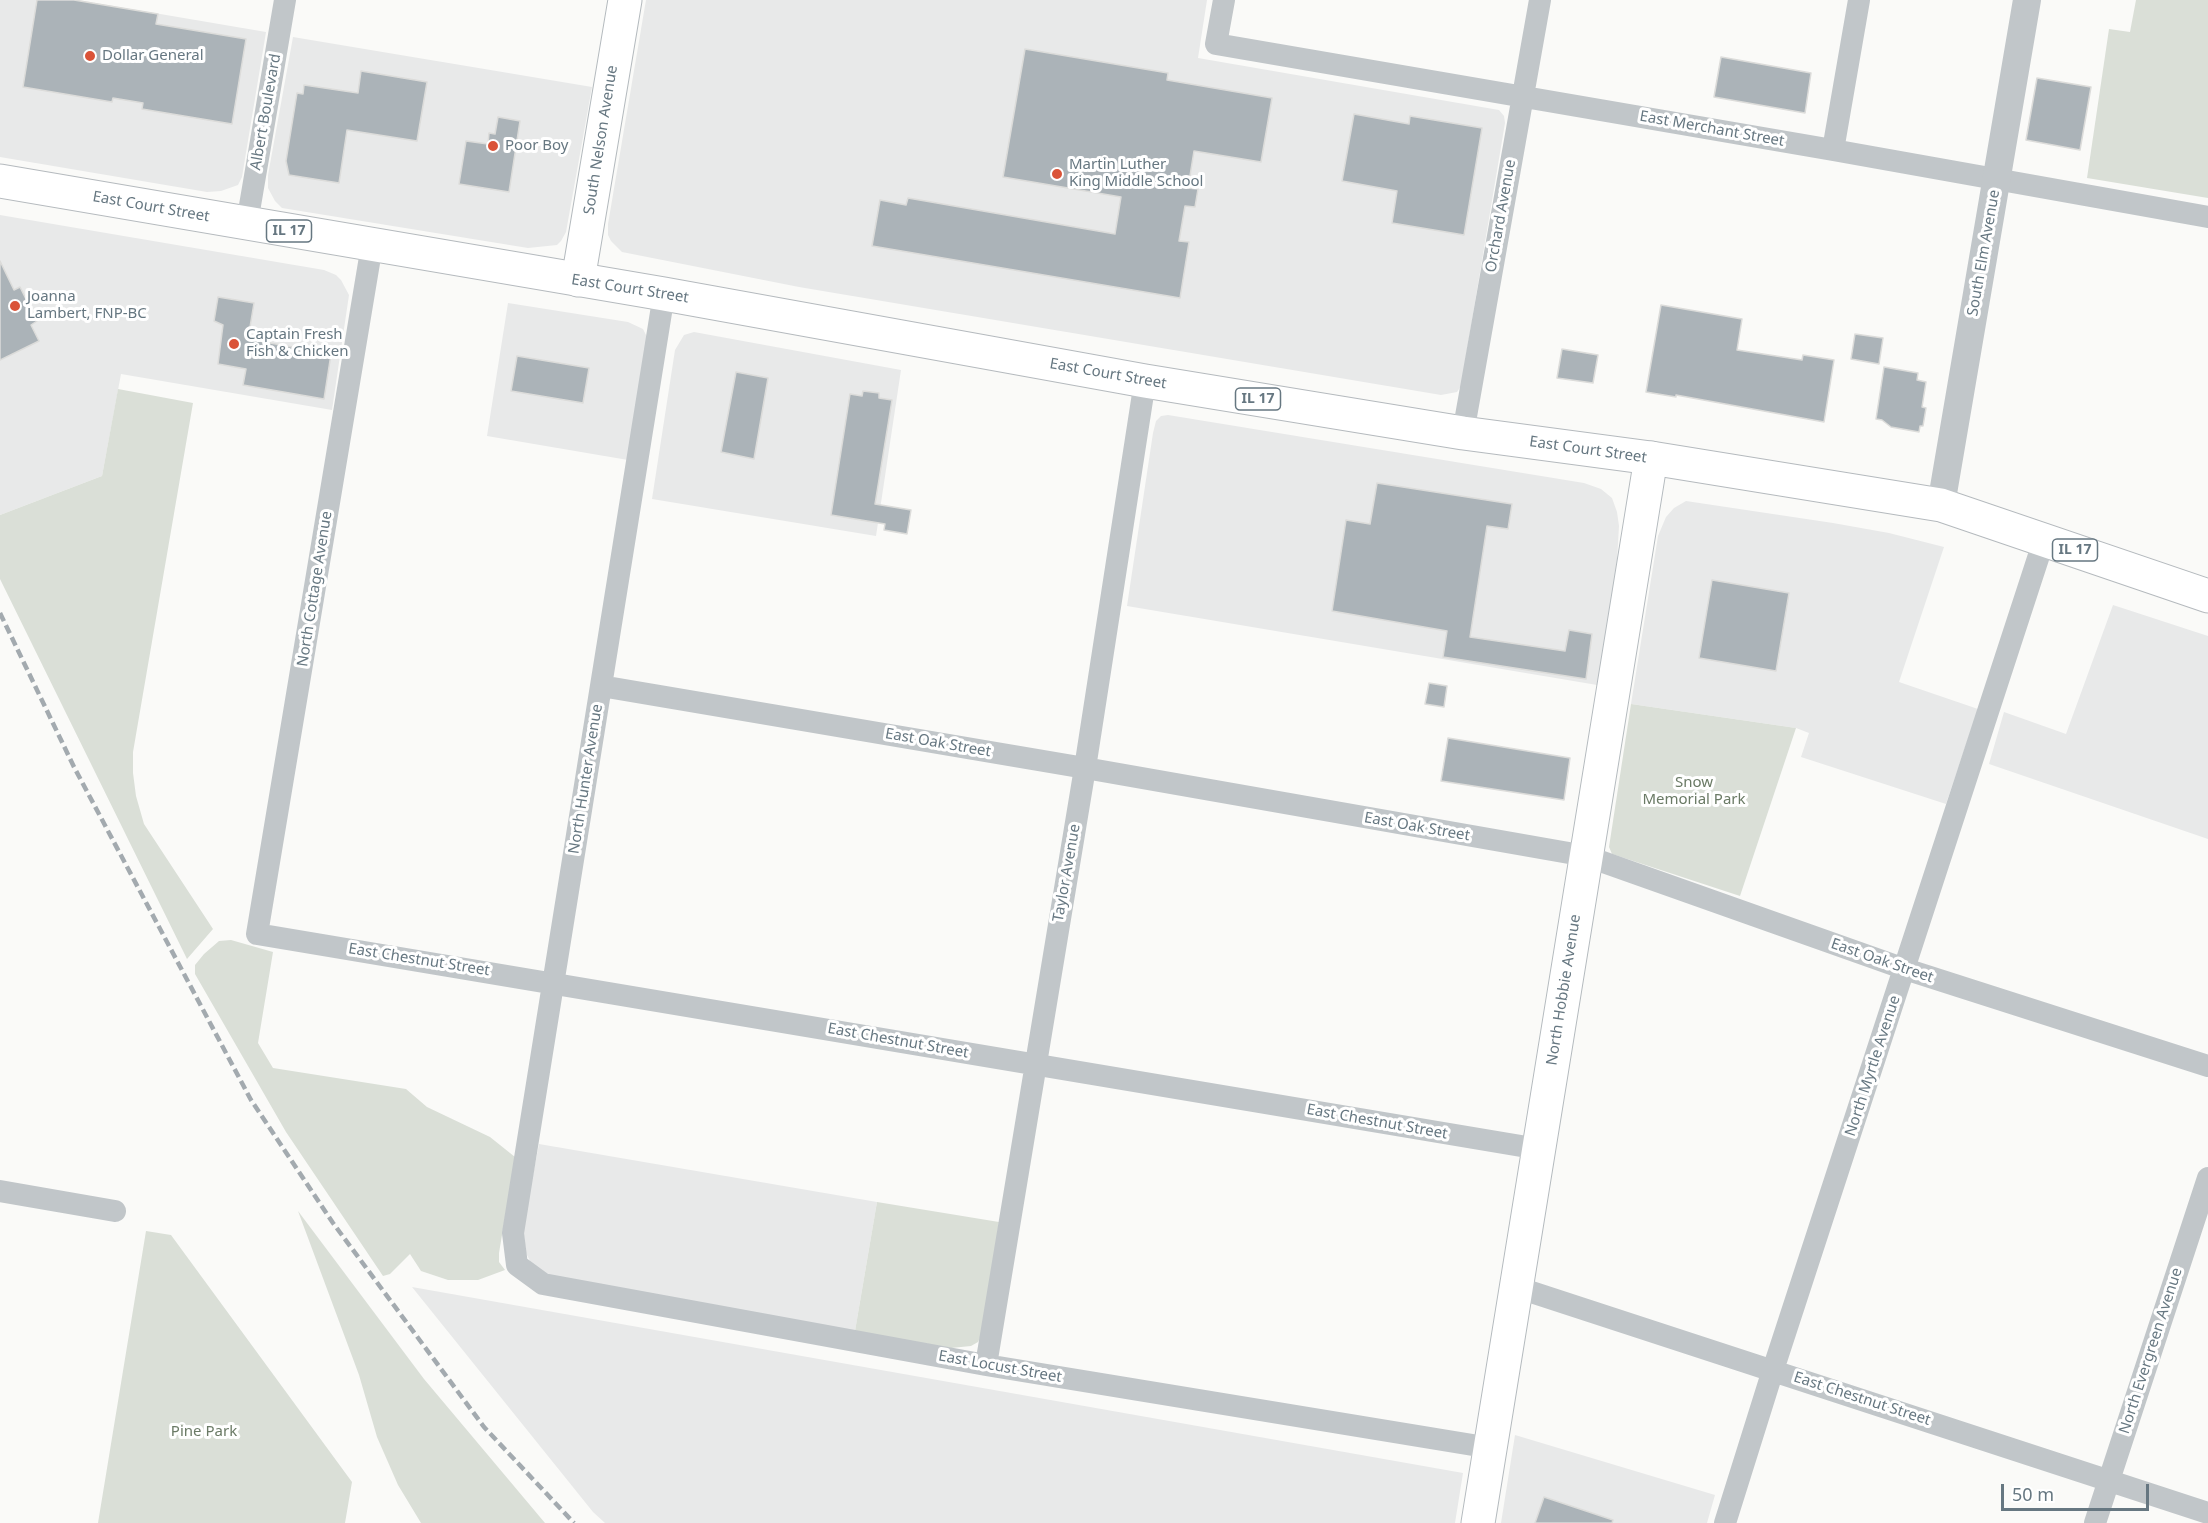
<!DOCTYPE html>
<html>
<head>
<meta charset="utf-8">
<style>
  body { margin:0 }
  #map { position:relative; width:2208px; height:1523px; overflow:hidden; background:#fafaf8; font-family:"Noto Sans",sans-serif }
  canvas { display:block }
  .scale { position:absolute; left:2001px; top:1484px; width:148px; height:27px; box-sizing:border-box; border:3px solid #667781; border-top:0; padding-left:8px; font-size:18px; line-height:21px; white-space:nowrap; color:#667781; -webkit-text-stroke:4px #fff; paint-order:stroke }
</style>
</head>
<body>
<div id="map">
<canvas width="2208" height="1523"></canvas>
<div class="scale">50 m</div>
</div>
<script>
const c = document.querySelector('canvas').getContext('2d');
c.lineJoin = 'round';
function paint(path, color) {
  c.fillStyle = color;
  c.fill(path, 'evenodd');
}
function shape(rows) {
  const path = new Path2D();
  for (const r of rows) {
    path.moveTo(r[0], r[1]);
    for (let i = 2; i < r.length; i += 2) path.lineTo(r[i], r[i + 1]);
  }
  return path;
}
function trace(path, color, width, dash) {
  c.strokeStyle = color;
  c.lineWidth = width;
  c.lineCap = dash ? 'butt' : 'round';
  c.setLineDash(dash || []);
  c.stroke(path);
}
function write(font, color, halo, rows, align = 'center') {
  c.font = font + ' "Noto Sans",sans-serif';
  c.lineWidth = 6;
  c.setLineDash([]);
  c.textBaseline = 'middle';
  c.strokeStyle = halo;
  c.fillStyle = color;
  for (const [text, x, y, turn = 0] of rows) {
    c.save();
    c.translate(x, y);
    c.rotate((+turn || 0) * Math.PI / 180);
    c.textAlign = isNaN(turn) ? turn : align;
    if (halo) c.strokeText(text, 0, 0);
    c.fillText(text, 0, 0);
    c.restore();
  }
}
const built = shape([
  [0,0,78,0,266,32,242,177,238,185,221,191,207,192,0,157],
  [646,0,1207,0,1198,58,1499,110,1504,116,1505,123,1461,386,1457,392,1441,395,799,287,622,252,611,241,608,235,608,224],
  [293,37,592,87,566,232,561,241,557,245,528,248,282,208,275,201,268,188,268,175],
  [0,215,324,270,336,275,341,280,349,295,332,410,121,374,102,476,0,515],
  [508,303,628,322,643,329,646,335,646,347,628,460,487,436],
  [694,332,901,370,876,536,652,499,675,350,684,335],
  [1168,415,1584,483,1601,489,1612,498,1617,512,1619,526,1615,595,1603,686,1127,606,1153,433,1156,421,1161,416],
  [1686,501,1833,523,1889,533,1944,547,1899,682,1978,709,1946,804,1801,757,1809,733,1796,728,1631,704,1658,536,1666,517,1674,508],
  [2113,605,2208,636,2208,839,1989,764,2004,712,2066,734],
  [539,1144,877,1202,855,1331,554,1279,532,1265,526,1253,523,1227],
  [412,1287,1463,1473,1455,1523,605,1523,593,1512],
  [1515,1435,1715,1495,1707,1523,1501,1523]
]);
const green = shape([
  [2136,0,2208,0,2208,198,2087,178,2109,29,2130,32],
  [118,389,193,403,133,752,133,773,136,796,144,824,213,929,187,959,0,579,0,515,102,476],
  [1631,704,1796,728,1740,896,1612,854,1609,847],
  [231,940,273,952,258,1043,273,1068,406,1089,427,1107,490,1137,515,1157,499,1253,499,1262,505,1270,478,1280,448,1280,421,1271,410,1254,390,1274,383,1276,286,1132,195,974,195,965,204,954,219,941],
  [877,1202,999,1222,982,1334,978,1342,971,1346,951,1348,855,1331],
  [298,1211,424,1379,545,1523,421,1523,398,1485,377,1437,359,1375],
  [146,1231,171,1235,352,1482,345,1523,98,1523]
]);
const building = shape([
  [37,0,74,0,158,14,156,24,246,39,232,124,142,109,143,103,113,98,112,102,23,87,37,0],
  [1025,49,1168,73,1167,80,1272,98,1261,162,1194,151,1188,188,1198,189,1195,207,1185,206,1179,241,1189,242,1180,298,872,246,880,200,906,205,908,198,1115,234,1121,197,1003,177,1025,49],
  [1721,57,1811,73,1805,113,1714,97,1721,57],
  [361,71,427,82,417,141,347,130,339,183,289,175,286,161,297,93,303,94,304,85,358,93,361,71],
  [2037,78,2091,87,2080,150,2026,140,2037,78],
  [1354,114,1409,124,1410,116,1482,128,1464,235,1392,223,1397,191,1342,181,1354,114],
  [498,117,520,121,509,192,459,184,466,141,488,144,489,133,495,134,498,117],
  [0,261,14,290,20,287,37,321,31,325,39,341,0,360,0,261],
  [218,297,254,303,248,339,331,354,324,399,243,385,246,369,218,364,223,325,214,321,218,297],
  [1661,305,1742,319,1737,350,1802,360,1803,355,1834,360,1824,422,1676,395,1676,397,1646,392,1661,305],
  [1855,334,1883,338,1879,364,1851,359,1855,334],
  [1562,349,1598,355,1593,383,1557,378,1562,349],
  [517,356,589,368,583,403,511,391,517,356],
  [1884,367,1918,373,1917,380,1926,382,1922,407,1926,408,1923,426,1920,426,1919,432,1891,427,1882,420,1876,419,1884,367],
  [736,372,768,378,754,459,721,452,736,372],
  [863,391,879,393,879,398,892,400,875,504,911,510,907,534,884,530,885,524,831,515,850,394,862,396,863,391],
  [1377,483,1512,504,1508,529,1487,526,1470,637,1565,651,1569,630,1592,634,1586,679,1443,657,1447,631,1332,611,1346,520,1370,524,1377,483],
  [1712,580,1789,593,1776,671,1699,658,1712,580],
  [1429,683,1447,686,1444,707,1425,704,1429,683],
  [1448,738,1570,758,1564,800,1441,781,1448,738],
  [1544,1497,1613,1520,1612,1523,1535,1523,1544,1497]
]);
const minor = shape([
  [1224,0,1216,44,1833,150,2208,217],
  [1833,150,1859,0],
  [247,223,285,0],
  [372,245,257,934,1539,1149],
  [664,294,513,1233,517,1265,543,1284,986,1365,1491,1448],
  [1463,433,1540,0],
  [601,686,1085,768,1586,856,1905,969,2208,1066],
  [0,1191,115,1211],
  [1516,1287,2208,1513],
  [986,1365,1085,768,1145,381],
  [1725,1523,1773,1370,2044,540],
  [2095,1523,2208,1178]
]);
const tertiary = shape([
  [1941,505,2027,0]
]);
const secondary = shape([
  [578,280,625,0],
  [1478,1523,1651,458]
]);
const primary = shape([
  [0,181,664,294,1145,381,1463,433,1651,458,1941,505,2208,596]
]);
const rail = shape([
  [0,613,74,767,251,1100,333,1223,484,1427,574,1523]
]);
const markers = [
  [90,56,6,"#da5338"],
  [493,146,6,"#da5338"],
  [1057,174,6,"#da5338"],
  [15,306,6,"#da5338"],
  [234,344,6,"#da5338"]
];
const shields = [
  [289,231,45],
  [1258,399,45],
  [2075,550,45]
];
const shieldNames = [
  ["IL 17",289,231],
  ["IL 17",1258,399],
  ["IL 17",2075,550]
];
const poiNames = [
  ["Dollar General",102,56],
  ["Poor Boy",505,146],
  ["Martin Luther",1069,165],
  ["King Middle School",1069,182],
  ["Joanna",27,297],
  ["Lambert, FNP-BC",27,314],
  ["Captain Fresh",246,335],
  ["Fish & Chicken",246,352]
];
const streetNames = [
  ["Albert Boulevard",266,112,-80],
  ["East Merchant Street",1712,129,10],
  ["South Nelson Avenue",601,140,-81],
  ["East Court Street",151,207,10],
  ["Orchard Avenue",1501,216,-80],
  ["South Elm Avenue",1984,253,-80],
  ["East Court Street",630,289,9],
  ["East Court Street",1108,374,10],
  ["East Court Street",1588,450,8],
  ["North Cottage Avenue",315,589,-81],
  ["East Oak Street",938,743,10],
  ["North Hunter Avenue",586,779,-81],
  ["East Oak Street",1417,827,10],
  ["Taylor Avenue",1067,873,-80],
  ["East Chestnut Street",419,960,9],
  ["East Oak Street",1882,961,19],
  ["North Hobbie Avenue",1564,990,-81],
  ["East Chestnut Street",898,1041,10],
  ["North Myrtle Avenue",1873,1066,-72],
  ["East Chestnut Street",1377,1122,10],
  ["North Evergreen Avenue",2151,1351,-72],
  ["East Locust Street",1000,1367,10],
  ["East Chestnut Street",1862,1399,18]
];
const parkNames = [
  ["Snow",1694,783],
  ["Memorial Park",1694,800],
  ["Pine Park",204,1432]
];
paint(built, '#e8e9e9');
paint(green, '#dadfd7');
paint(building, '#abb3b8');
trace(building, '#dcdcda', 1.5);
trace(secondary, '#b4babe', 35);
trace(primary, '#b5babe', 35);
trace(minor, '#c1c6c9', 22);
trace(tertiary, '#c1c6c9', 28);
trace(secondary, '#fff', 33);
trace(primary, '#fff', 33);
trace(rail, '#a3aaaf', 4.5, [9, 4.5]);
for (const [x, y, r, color] of markers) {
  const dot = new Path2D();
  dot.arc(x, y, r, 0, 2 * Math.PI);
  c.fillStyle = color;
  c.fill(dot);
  trace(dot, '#fff', 2);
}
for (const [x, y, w] of shields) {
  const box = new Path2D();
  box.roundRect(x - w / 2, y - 11, w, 22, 4.5);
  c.fillStyle = '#fff';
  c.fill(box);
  trace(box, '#667781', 1.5);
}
write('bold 14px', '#667781', null, shieldNames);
write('15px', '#667781', '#fff', poiNames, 'left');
write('15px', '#667781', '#fff', streetNames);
write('15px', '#6a7a65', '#fff', parkNames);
</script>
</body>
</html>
